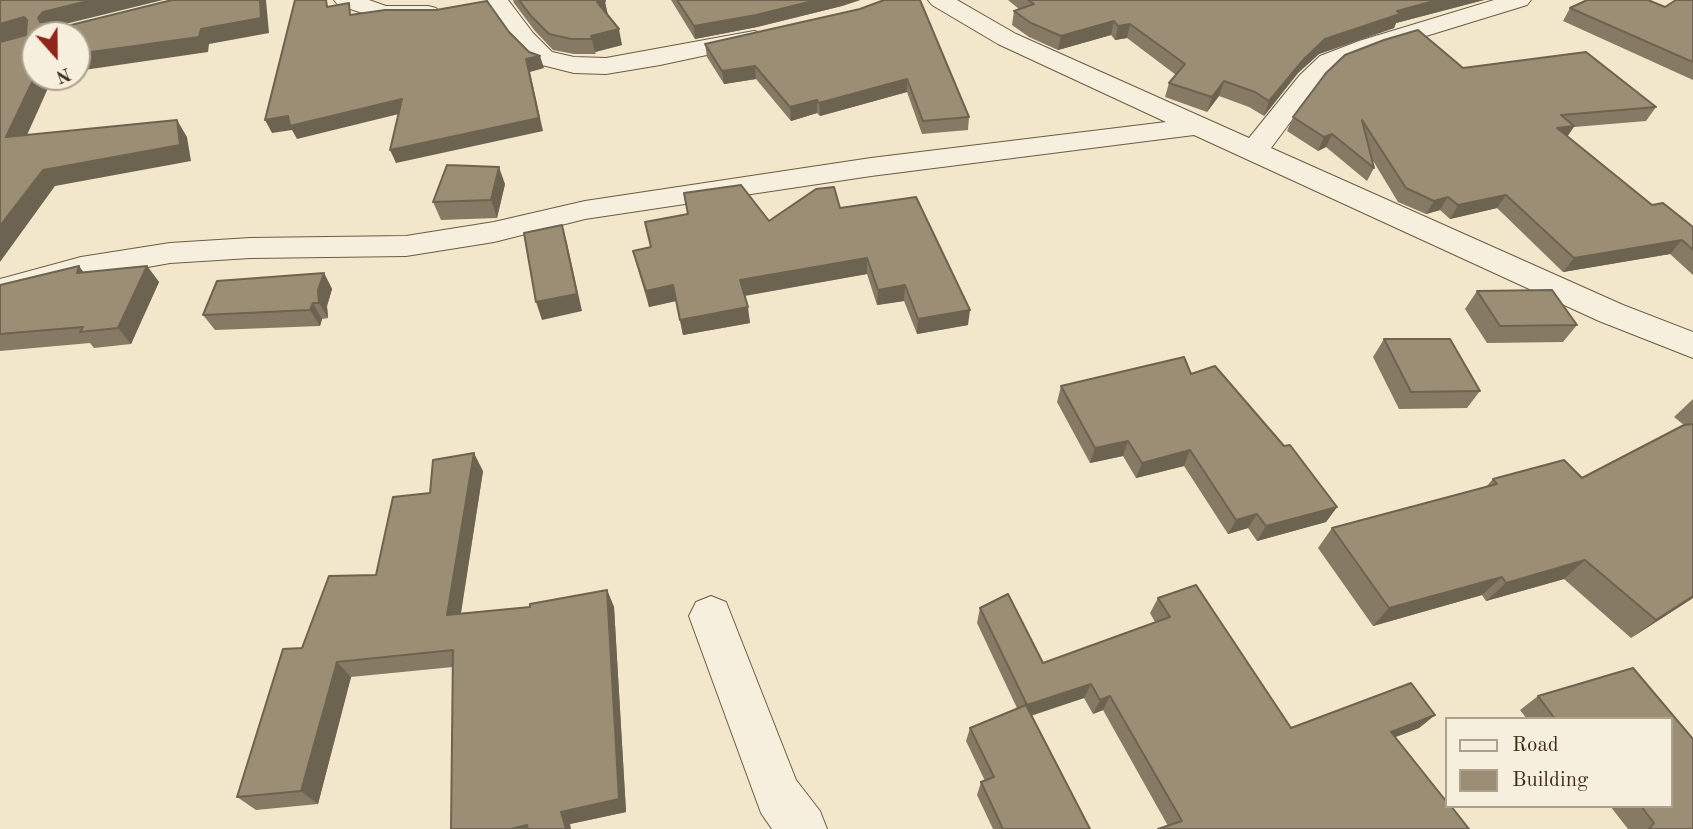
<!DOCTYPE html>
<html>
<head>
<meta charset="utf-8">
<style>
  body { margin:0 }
  #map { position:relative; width:1693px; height:829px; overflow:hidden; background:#f2e7ca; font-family:"Old Standard TT",serif }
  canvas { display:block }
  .legend { position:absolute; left:1445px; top:717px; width:228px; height:91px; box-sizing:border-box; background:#f7efdd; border:2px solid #ada18e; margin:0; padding:9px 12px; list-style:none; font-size:21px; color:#3f2d17 }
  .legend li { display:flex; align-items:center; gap:14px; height:35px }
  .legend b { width:35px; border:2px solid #ada18e }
  .north { position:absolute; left:21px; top:21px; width:70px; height:70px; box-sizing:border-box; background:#f7efdd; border:2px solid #ada18e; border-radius:50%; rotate:159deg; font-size:19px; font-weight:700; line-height:28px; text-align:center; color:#3f2d17 }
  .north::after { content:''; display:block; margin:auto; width:24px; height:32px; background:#8f2418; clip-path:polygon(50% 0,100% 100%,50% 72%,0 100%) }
</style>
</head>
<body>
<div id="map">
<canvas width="1693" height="829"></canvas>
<ul class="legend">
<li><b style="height:9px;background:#f7efdd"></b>Road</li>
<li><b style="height:19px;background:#9c8e74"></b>Building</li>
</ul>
<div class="north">N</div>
</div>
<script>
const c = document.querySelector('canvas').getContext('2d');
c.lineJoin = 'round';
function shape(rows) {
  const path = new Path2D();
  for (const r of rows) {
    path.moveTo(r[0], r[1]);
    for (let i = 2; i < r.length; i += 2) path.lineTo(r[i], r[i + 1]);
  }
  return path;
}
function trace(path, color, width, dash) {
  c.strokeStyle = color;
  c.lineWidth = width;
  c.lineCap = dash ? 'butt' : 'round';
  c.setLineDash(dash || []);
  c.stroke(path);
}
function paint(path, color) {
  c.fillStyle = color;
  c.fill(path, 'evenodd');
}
const street = shape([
  [334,0,369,0,386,6,428,6,436,8,440,13,436,18,428,20,384,20,338,5,334,0],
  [488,0,508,0,533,33,552,52,574,57,606,58,754,31,763,33,766,38,763,43,660,65,606,74,574,73,534,63,515,43,486,2,488,0],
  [928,0,957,0,1016,34,1249,138,1300,75,1320,56,1359,41,1494,0,1531,0,1527,5,1377,51,1338,66,1318,85,1271,148,1623,305,1693,332,1693,358,1599,321,1194,135,871,176,585,219,494,242,406,256,250,258,170,263,81,279,0,301,0,279,81,257,170,243,250,238,406,236,494,222,585,201,871,158,1166,122,998,44,932,5,928,0],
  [711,596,726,602,796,780,820,811,827,829,772,829,761,813,689,616,696,602,711,596]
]);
const wall = shape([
  [513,0,604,0,608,15,622,45,595,52,596,54,574,54,553,50,535,31,514,3],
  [671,0,860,0,842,6,757,27,695,39],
  [1008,0,1484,0,1396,23,1394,28,1319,54,1298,73,1264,116,1249,107,1219,96,1207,112,1165,97,1169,83,1176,75,1127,38,1115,40,1111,35,1058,50,1029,37,1012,25,1014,11,1019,9],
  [1693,0,1693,80,1563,21,1570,8,1665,7],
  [860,9,969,117,968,130,922,134,907,92,820,116,817,113,791,121,756,79,724,84,707,57,705,44],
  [1463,68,1656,107,1646,121,1574,127,1567,137,1652,205,1693,227,1693,275,1670,254,1563,272,1497,208,1450,219,1440,210,1426,214,1398,202,1372,159,1374,168,1367,181,1326,147,1318,151,1287,131,1293,117],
  [505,184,497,218,441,220,433,202],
  [840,208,968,325,917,334,904,301,877,305,867,274,745,296,750,323,683,335,676,301,649,307,637,266,633,251,651,247,645,222,769,221],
  [147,266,159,282,131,344,94,348,90,343,0,351,0,285,84,273],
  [324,273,332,289,327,306,328,318,322,319,320,326,215,330,203,315],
  [1477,291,1577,325,1563,342,1487,343,1465,309],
  [1384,339,1480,391,1467,408,1399,409,1373,357],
  [1191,374,1337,507,1326,522,1257,541,1248,528,1228,534,1184,466,1136,478,1123,456,1090,463,1057,402,1061,386],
  [1693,399,1693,598,1631,638,1564,579,1486,601,1482,595,1373,626,1318,548,1332,528,1486,487,1493,479,1582,478,1684,425,1674,417],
  [483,471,461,613,530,607,607,590,614,607,626,812,570,824,453,667,351,677,318,804,256,810,237,797,302,648,376,575,430,493],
  [1158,598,1291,728,1435,715,1419,728,1395,737,1446,801,1168,826,1103,710,1093,714,1084,698,1031,716,1090,829,993,829,977,795,981,782,985,781,966,741,970,728,1017,708,977,623,980,608,1043,663,1155,622,1150,613],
  [1633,668,1693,739,1693,829,1628,829,1610,806,1670,806,1670,719,1527,719,1520,710,1538,696]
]);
const shadedWall = shape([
  [92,0,163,0,53,27,49,34,38,18,43,12],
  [260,0,266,0,269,33,209,44,208,52,77,71,77,54],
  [817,0,860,0,842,6,757,27,695,39,694,26],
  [1438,0,1484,0,1396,23,1394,28,1319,54,1298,73,1264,116,1269,101,1304,59,1325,39,1397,11],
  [605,1,608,16,597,2],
  [24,17,34,32,0,42,0,24],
  [1114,21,1111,35,1058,50,1061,36],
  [1130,24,1127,38,1115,40,1118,26],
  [619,29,622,45,595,52,591,36],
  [540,56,544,68,530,72,543,131,396,163,390,150,526,59],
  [755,66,756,79,724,84,722,71],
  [35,77,53,77,19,153,6,137],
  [907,79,907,92,820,116,819,103],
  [1224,81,1219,96,1207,112,1212,97],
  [402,99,407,112,297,139,292,130,272,133,265,120],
  [817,100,817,113,791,121,790,107],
  [177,120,187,137,191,161,55,186,0,262,0,226,43,170],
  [1574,126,1565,140,1557,128],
  [1332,134,1326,147,1318,151,1324,137],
  [499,167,505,184,497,218,491,200],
  [1506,195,1497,208,1450,219,1458,205],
  [1448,197,1440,210,1426,214,1434,201],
  [562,225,567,243,582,311,542,320,536,302],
  [1682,240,1670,254,1563,272,1574,258],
  [867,258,867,274,742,296,740,280],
  [79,266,91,282,77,273],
  [147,266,159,282,131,344,118,328],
  [324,273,332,289,327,306,328,318,319,303,318,290],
  [673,285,676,301,649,307,646,291],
  [905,285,904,301,877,305,878,290],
  [313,303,322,319,320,326,310,310],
  [748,307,750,323,683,335,680,320],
  [970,310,968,325,917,334,918,319],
  [1128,441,1123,456,1090,463,1095,448],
  [1190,450,1184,466,1136,478,1142,463],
  [474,453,483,471,458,631,447,615],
  [1337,507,1326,522,1257,541,1266,526],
  [1257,514,1248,528,1228,534,1236,520],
  [1585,560,1564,579,1486,601,1506,583],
  [1502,577,1482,595,1373,626,1389,608],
  [607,590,614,607,626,812,570,824,571,829,566,829,561,812],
  [1693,596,1693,598,1631,638,1656,620],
  [337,662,351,677,318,804,301,791],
  [1091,684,1084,698,1022,718,1027,705],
  [1110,696,1103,710,1093,714,1100,700],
  [1435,715,1419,728,1375,745,1391,732],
  [527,825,531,829,511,829]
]);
const building = shape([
  [0,0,92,0,43,12,38,18,40,22,64,22,67,26,172,0,260,0,261,18,201,29,199,37,77,54,77,35,35,35,35,76,6,137,177,120,180,145,43,170,0,226,0,42,26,35,27,20,24,17,0,24,0,0],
  [295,0,326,0,327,7,349,3,350,15,385,10,436,10,487,1,509,32,529,52,540,56,526,59,539,118,390,150,402,99,290,126,288,116,265,120,295,0],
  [519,0,604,0,605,1,597,2,619,29,591,36,592,39,571,39,549,34,531,16,519,0],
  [677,0,817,0,756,15,694,26,677,0],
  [884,0,920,0,969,117,923,121,907,79,819,103,817,100,790,107,755,66,722,71,705,44,860,9,884,0],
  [1028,0,1438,0,1397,11,1400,14,1325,39,1304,59,1269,101,1255,92,1224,81,1212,97,1169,83,1185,64,1130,24,1118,26,1114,21,1061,36,1031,23,1014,11,1034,4,1028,0],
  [1587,0,1648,0,1665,7,1676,0,1693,0,1693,62,1570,8,1587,0],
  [1418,30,1463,68,1586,52,1656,107,1561,115,1574,126,1557,128,1652,205,1663,203,1693,227,1693,250,1682,240,1574,258,1506,195,1458,205,1448,197,1434,201,1406,188,1362,120,1374,168,1332,134,1324,137,1293,117,1326,73,1345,55,1384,40,1418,30],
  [447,165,499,167,491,200,433,202,447,165],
  [741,185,769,221,816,189,834,187,840,208,916,197,970,310,918,319,905,285,878,290,867,258,740,280,748,307,680,320,673,285,646,291,633,251,651,247,645,222,688,214,684,193,741,185],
  [562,225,577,294,536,302,524,233,562,225],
  [79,266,77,273,147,266,118,328,80,332,83,327,0,334,0,285,79,266],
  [324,273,318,290,319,303,313,303,310,310,203,315,217,281,324,273],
  [1552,290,1577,325,1500,326,1477,291,1552,290],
  [1384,339,1450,339,1480,391,1411,392,1384,339],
  [1184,357,1191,374,1215,366,1284,446,1290,445,1337,507,1266,526,1257,514,1236,520,1190,450,1142,463,1128,441,1095,448,1061,386,1184,357],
  [1693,424,1693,596,1656,620,1585,560,1506,583,1502,577,1389,608,1332,528,1497,484,1493,479,1564,460,1582,478,1684,425,1693,424],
  [474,453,447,615,530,607,530,604,607,590,619,799,561,812,566,829,528,829,527,825,511,829,451,829,453,650,337,662,301,791,237,797,283,649,302,648,329,576,376,575,393,497,430,493,433,460,474,453],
  [1196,585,1291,728,1411,683,1435,715,1391,732,1446,801,1446,806,1451,806,1469,829,1158,829,1182,821,1110,696,1100,700,1091,684,1027,705,980,608,1008,594,1043,663,1170,617,1158,598,1196,585],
  [1633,668,1693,739,1693,829,1649,829,1654,823,1641,806,1670,806,1670,719,1555,719,1538,696,1633,668],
  [1026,705,1090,829,1003,829,981,782,994,777,970,728,1026,705]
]);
trace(street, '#6c5c44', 2);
paint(street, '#f7efdd');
paint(wall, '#867a64');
paint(shadedWall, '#6d6351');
paint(building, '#9c8e74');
trace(building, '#6d6351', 2);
</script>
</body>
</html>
